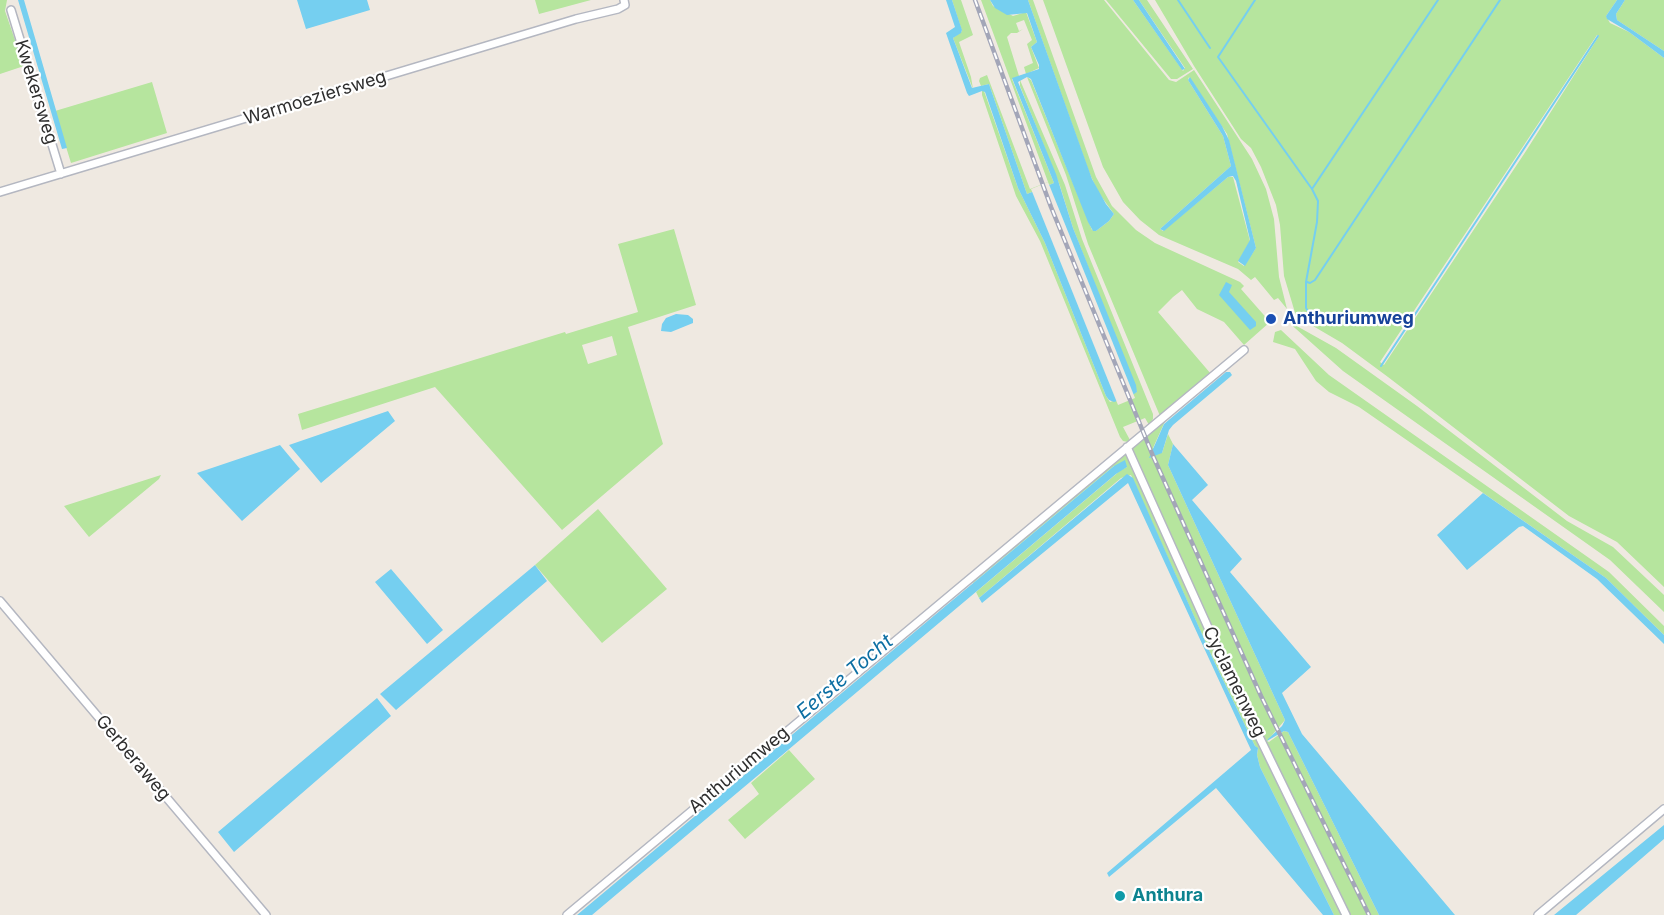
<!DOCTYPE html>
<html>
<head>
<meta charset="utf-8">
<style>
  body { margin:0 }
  canvas { display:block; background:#efe9e1 }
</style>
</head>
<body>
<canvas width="1664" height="915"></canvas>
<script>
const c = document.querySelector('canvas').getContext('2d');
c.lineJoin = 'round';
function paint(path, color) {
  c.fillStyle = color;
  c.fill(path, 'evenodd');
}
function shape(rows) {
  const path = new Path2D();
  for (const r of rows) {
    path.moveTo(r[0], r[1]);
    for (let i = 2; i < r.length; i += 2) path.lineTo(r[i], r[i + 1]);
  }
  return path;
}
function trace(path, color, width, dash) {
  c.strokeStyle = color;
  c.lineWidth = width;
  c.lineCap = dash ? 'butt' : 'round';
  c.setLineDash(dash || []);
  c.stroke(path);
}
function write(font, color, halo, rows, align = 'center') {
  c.font = font + ' Inter,sans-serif';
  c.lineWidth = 4.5;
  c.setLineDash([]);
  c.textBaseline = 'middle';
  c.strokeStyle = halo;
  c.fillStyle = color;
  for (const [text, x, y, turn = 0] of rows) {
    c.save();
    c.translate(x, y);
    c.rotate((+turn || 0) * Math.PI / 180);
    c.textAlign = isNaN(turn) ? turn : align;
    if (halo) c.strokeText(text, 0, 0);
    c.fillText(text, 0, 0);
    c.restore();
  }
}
const green = shape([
  [0,0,7,0,5,11,24,66,0,74],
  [535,0,591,0,539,14],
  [952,0,961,0,973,35,959,42,971,77,973,89,953,38,962,31],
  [981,0,990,0,993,6,1013,16,1026,12,1037,42,1031,47,1039,68,1026,74,1024,67,1033,63,1027,44,1032,40,1024,20,1016,23,1019,31,1023,29,1017,33,1011,33,1007,37,1019,76,1012,79,1054,183,1027,194,989,84,981,86,979,81,980,78,987,75,1030,189,1048,182],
  [1028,0,1033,0,1096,177,1112,206,1136,230,1155,243,1240,282,1244,286,1241,289,1270,322,1244,345,1224,322,1197,309,1182,290,1173,297,1158,312,1211,374,1160,416,1088,244,1066,175,1027,77,1031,80,1092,230,1096,231,1109,221,1114,214,1098,192,1089,172],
  [1043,0,1104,0,1169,80,1176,82,1194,70,1252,159,1266,189,1274,219,1279,277,1287,309,1278,298,1274,300,1255,277,1251,280,1238,269,1159,235,1140,220,1123,202,1103,167],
  [1189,77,1227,134,1256,248,1244,266,1238,262,1250,241,1233,177,1228,177,1163,231,1160,229,1231,166,1223,136,1188,80],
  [1106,0,1133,0,1183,71,1185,68,1139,0,1147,0,1193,69,1177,79,1171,79],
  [1155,0,1617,0,1606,16,1610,23,1629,32,1664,58,1664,587,1617,542,1569,516,1388,377,1342,343,1296,316,1284,276,1280,225,1276,205,1261,167,1251,148,1241,139,1194,66],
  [1597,35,1599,36,1526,151,1384,365,1380,362],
  [1625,0,1664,0,1664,51,1617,20,1616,14],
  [1020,80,1065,185,1082,239,1153,414,1153,419,1149,425,1145,418,1123,427,1130,440,1128,442,1123,441,1120,437,1040,241,1016,196,982,95,982,91,984,91,1018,188,1045,243,1106,396,1110,402,1137,392,1073,228,1060,186,1020,86],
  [152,82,167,133,71,163,55,111],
  [674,229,696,305,628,327,663,444,562,530,435,387,302,430,298,414,565,332,566,334,638,312,618,244],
  [612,336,617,355,588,364,582,345],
  [1286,320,1336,348,1417,406,1567,521,1613,547,1664,595,1664,612,1610,560,1343,371],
  [1281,330,1329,375,1609,572,1664,626,1664,635,1606,578,1359,407,1329,392,1316,381,1295,349,1273,342,1275,332],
  [1166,419,1153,448,1162,453,1168,434,1173,444,1168,465,1285,720,1267,741,1269,742,1284,731,1288,732,1379,915,1334,915,1260,767,1257,755,1258,749,1255,746,1213,659,1131,475,1121,478,979,598,976,592,1121,470,1127,467,1114,466,973,583,972,582],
  [161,475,159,479,89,537,64,506],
  [598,509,667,589,602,643,535,565],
  [789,750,815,779,745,839,728,820,759,794,751,783]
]);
const water = shape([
  [18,0,24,0,67,148,62,149],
  [297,0,367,0,370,10,306,29],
  [946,0,952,0,962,30,961,33,953,38,972,88,989,84,1027,194,1054,183,1012,78,1039,69,1039,65,1031,47,1037,42,1027,13,1007,15,995,8,990,0,1028,0,1092,179,1106,204,1114,214,1109,221,1096,231,1093,231,1088,222,1031,79,1027,77,1018,82,1056,174,1073,228,1136,385,1137,392,1131,396,1114,402,1109,400,1106,396,1045,243,1018,188,985,92,982,91,969,96,967,93,946,33,955,27],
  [1133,0,1139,0,1185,69,1182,70],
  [1617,0,1625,0,1616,14,1617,20,1664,51,1664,58,1629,32,1607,19,1606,16],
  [1190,77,1222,126,1229,140,1256,248,1245,266,1238,261,1250,240,1236,181,1233,176,1228,177,1164,231,1160,229,1231,166,1223,136,1188,80],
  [1226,282,1232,285,1229,292,1256,322,1256,326,1250,330,1219,295],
  [676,314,688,315,693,319,693,323,671,332,661,331,662,324,666,318],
  [1226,372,1230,372,1232,375,1230,377,1173,425,1169,430,1162,453,1149,458,1164,424],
  [388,411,395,421,321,483,289,445],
  [1173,444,1208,485,1192,500,1242,559,1230,572,1311,667,1282,693,1302,734,1455,915,1379,915,1288,732,1284,731,1267,741,1268,739,1282,726,1285,720,1168,465],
  [280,445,300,469,242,521,197,473],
  [1125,460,1127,467,1116,474,592,915,577,915,948,604,1114,466],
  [1127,474,1133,478,1213,659,1255,746,1258,748,1257,755,1260,767,1334,915,1323,915,1216,788,1109,877,1107,873,1251,750,1128,483,982,603,979,598],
  [1483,493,1606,578,1664,635,1664,644,1597,579,1523,526,1519,527,1467,570,1437,535],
  [535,565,547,581,396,710,380,694],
  [391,569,443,630,427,644,375,582],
  [377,698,391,716,234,852,218,832],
  [1664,825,1664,839,1576,915,1554,915]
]);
const pier = shape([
  [1048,182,1135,398,1118,405,1031,189]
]);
const stream = shape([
  [1178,0,1210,48],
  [1255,0,1218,57,1312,189,1318,201,1317,222,1306,282,1306,308,1314,321],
  [1312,189,1438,0],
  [1307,282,1310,283,1315,280,1500,0],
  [1381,366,1598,36]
]);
const minor = shape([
  [11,10,61,174],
  [0,192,576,19,618,9,625,5,624,0],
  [1127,447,1233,683,1346,915],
  [0,601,266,915],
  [567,915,1244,350],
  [1538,915,1664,809]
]);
const rail = shape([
  [975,0,1051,207,1153,456,1261,696,1369,915]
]);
const markers = [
  [1271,319,6,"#1a4fb4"],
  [1120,896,6,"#0f9aa8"]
];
const streetNames = [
  ["Kwekersweg",36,92,73],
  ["Warmoeziersweg",315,98,-17],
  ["Cyclamenweg",1234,682,64],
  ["Gerberaweg",133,758,50],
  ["Anthuriumweg",739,770,-40]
];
const transitNames = [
  ["Anthuriumweg",1283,319]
];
const cultureNames = [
  ["Anthura",1132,896]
];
const waterNames = [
  ["Eerste Tocht",845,677,-40]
];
paint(green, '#b6e59e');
paint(water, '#75cff0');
paint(pier, '#efe9e1');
trace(stream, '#75cff0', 2);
trace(minor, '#b4b7c1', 10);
trace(minor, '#fff', 7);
trace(rail, '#a3a6b8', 4.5);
trace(rail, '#fff', 2, [7]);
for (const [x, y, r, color] of markers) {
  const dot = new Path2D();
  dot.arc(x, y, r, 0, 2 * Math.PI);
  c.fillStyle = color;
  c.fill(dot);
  trace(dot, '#fff', 2);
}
write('18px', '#2e2e2e', '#fff', streetNames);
write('bold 18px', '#164399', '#fff', transitNames, 'left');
write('bold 18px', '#0d838f', '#fff', cultureNames, 'left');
write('italic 20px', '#0d6fa3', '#fff', waterNames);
</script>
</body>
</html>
